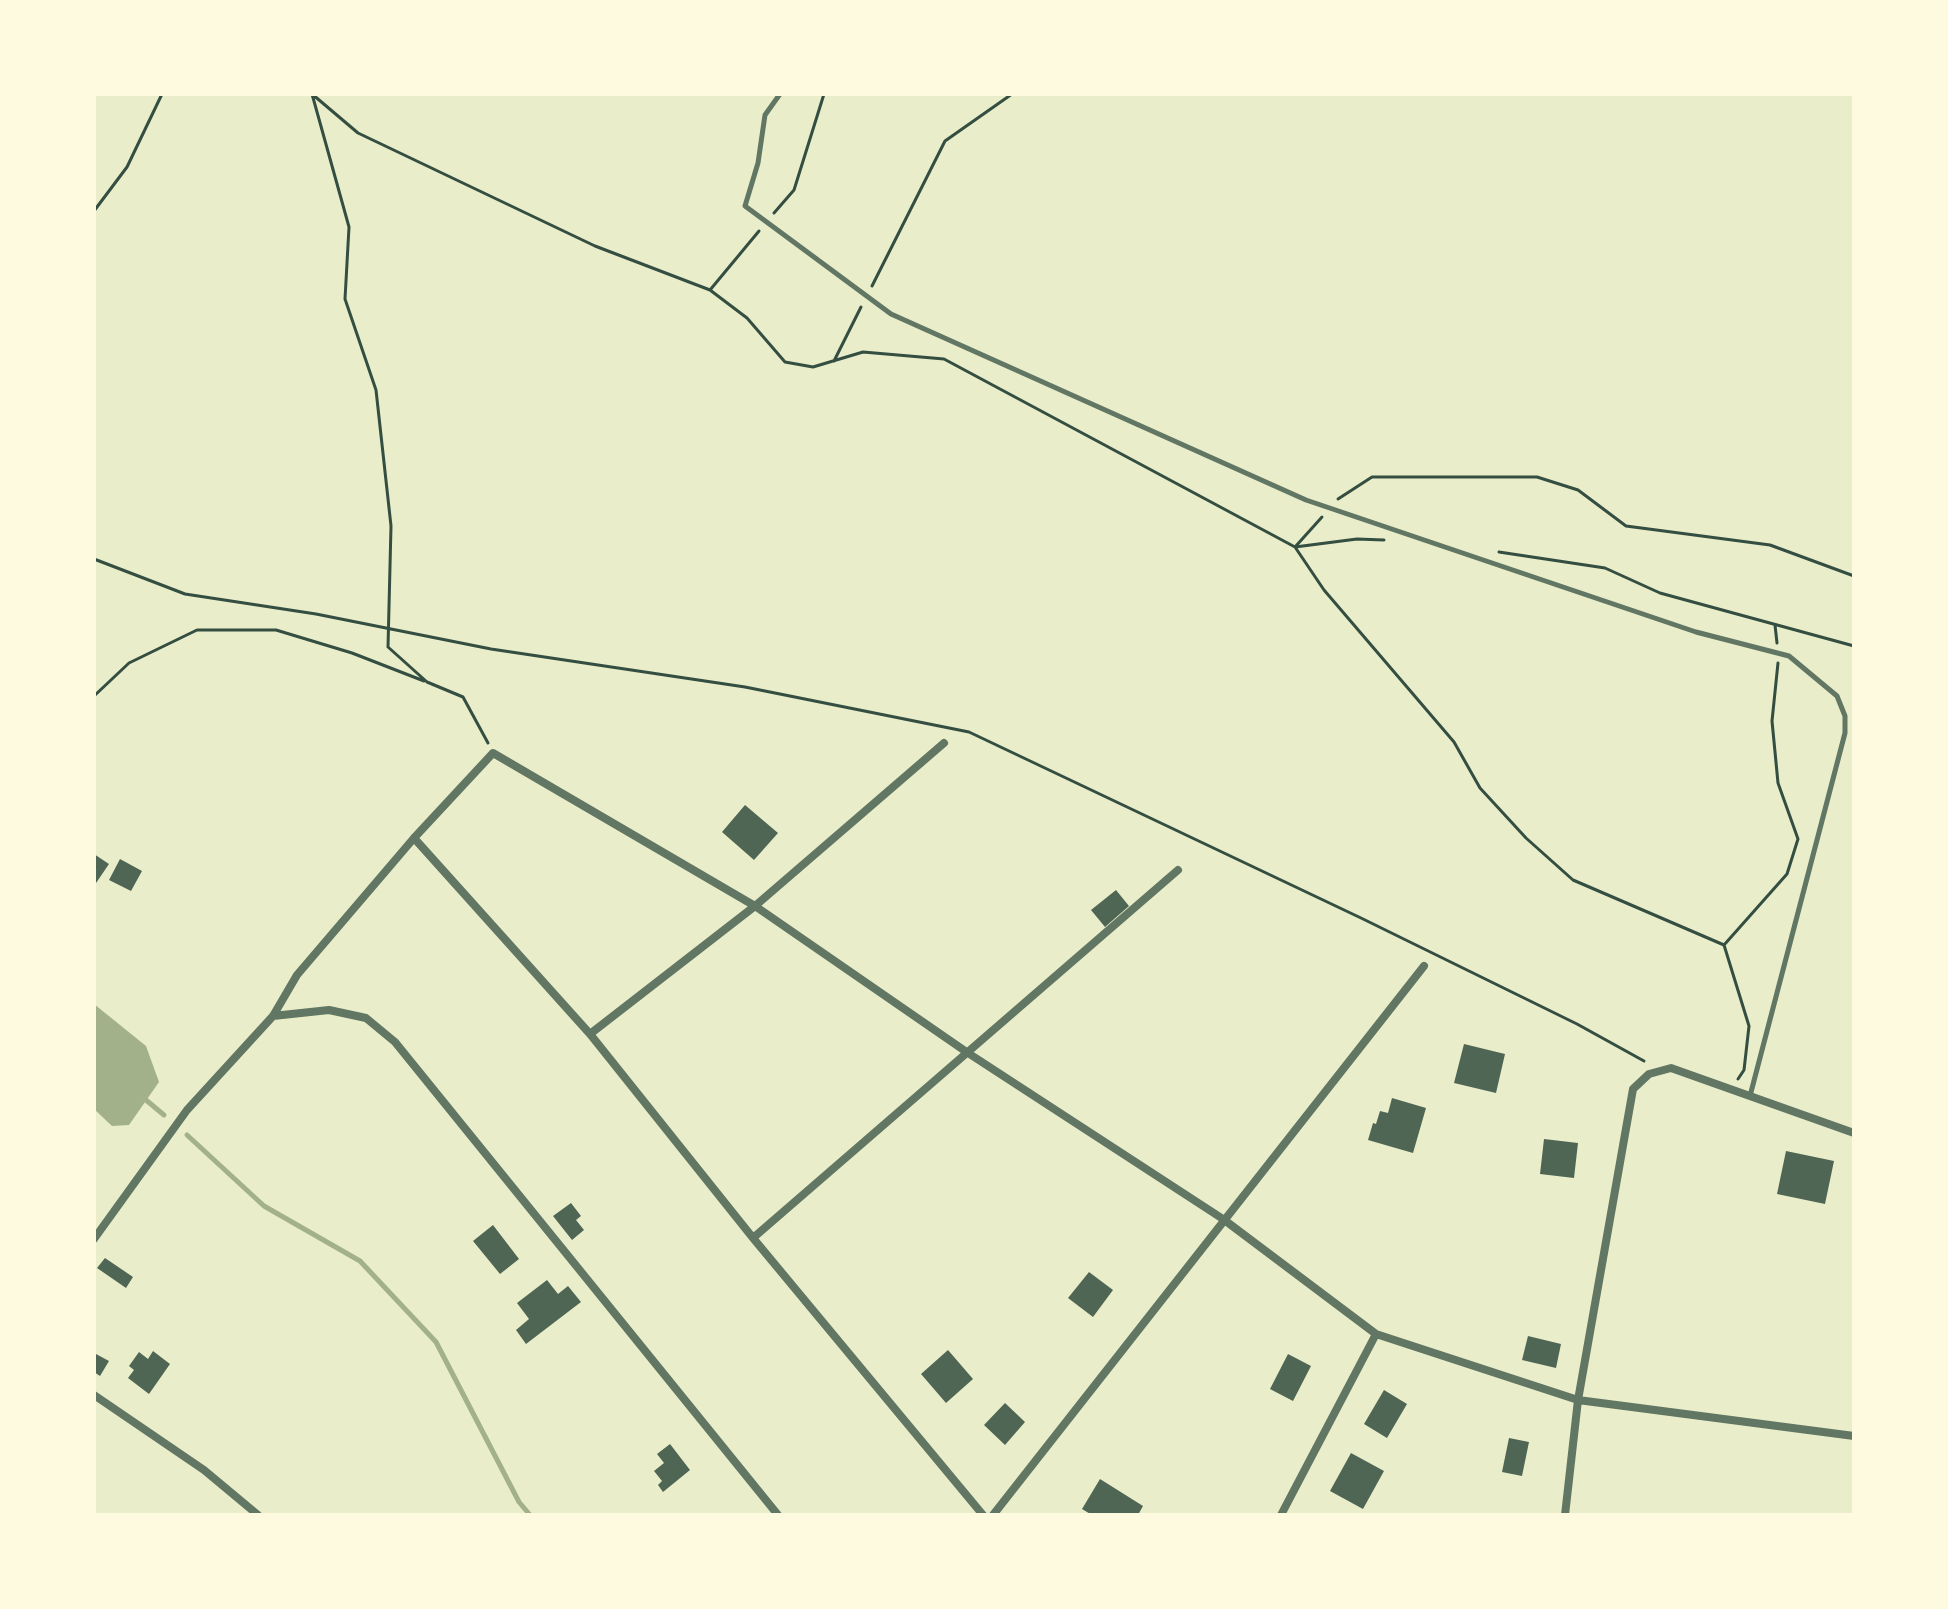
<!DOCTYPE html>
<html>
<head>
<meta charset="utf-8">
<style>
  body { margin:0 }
  #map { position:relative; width:1948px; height:1609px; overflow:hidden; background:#e9edc9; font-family:"Source Sans 3",sans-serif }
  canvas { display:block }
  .frame { position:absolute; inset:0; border:96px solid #fefae0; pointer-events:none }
</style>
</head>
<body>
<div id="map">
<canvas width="1948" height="1609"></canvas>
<div class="frame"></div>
</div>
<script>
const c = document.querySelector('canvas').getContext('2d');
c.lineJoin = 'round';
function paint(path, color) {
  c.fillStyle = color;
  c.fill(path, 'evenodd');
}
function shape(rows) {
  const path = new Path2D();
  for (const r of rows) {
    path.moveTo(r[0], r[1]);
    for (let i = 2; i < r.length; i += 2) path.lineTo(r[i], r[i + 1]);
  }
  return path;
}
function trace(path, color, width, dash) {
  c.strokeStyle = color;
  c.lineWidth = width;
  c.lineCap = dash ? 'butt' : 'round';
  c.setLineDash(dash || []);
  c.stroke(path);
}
const water = shape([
  [94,1004,146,1046,159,1082,129,1125,112,1126,94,1109]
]);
const stream = shape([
  [146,1100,164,1115],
  [187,1135,264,1206,360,1261,436,1342,519,1502,530,1515]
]);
const building = shape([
  [745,805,778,833,754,860,722,832],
  [94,854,109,864,94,886],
  [120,859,142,871,131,891,109,880],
  [1116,890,1129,906,1105,927,1091,910],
  [1464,1044,1505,1054,1496,1093,1454,1083],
  [1392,1098,1426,1108,1413,1153,1368,1140,1373,1123,1376,1124,1380,1111,1388,1113],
  [1544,1139,1578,1143,1574,1178,1540,1174],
  [1786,1151,1834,1161,1825,1204,1777,1194],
  [571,1203,581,1216,576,1220,584,1230,572,1240,553,1216],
  [493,1225,519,1259,500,1274,473,1241],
  [105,1258,133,1277,126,1288,97,1268],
  [1089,1272,1113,1290,1093,1317,1068,1298],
  [547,1280,558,1294,568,1286,581,1302,526,1344,516,1330,529,1319,517,1303],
  [1528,1336,1561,1344,1556,1368,1522,1360],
  [948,1350,973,1379,946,1403,921,1374],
  [153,1351,170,1364,149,1394,128,1378,134,1370,129,1366,139,1352,148,1359],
  [96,1354,109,1361,100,1376,94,1372],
  [1288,1354,1311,1366,1293,1401,1270,1389],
  [1384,1390,1407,1404,1387,1438,1364,1424],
  [1005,1403,1025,1422,1005,1445,984,1425],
  [1509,1438,1529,1442,1522,1476,1502,1472],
  [670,1444,690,1470,663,1492,658,1485,662,1481,654,1471,664,1463,657,1454],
  [1351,1453,1384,1471,1363,1509,1330,1491],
  [1100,1479,1143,1506,1138,1515,1092,1515,1082,1509]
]);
const path = shape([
  [312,94,358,133,595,246,710,290,747,318,785,362,813,367,863,352,944,359,1295,547,1357,539,1384,540],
  [312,94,349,227,345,299,376,390,391,526,388,647,427,682,463,697,488,743],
  [94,211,127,167,162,94],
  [774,213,794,190,824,94],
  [872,286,945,141,1012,94],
  [710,290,759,231],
  [834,361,861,307],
  [1338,499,1372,477,1537,477,1578,490,1626,526,1770,545,1854,576],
  [1322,517,1295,547,1324,590,1454,742,1480,788,1526,838,1573,880,1724,945,1749,1026,1744,1070,1738,1079],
  [1499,552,1605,568,1660,593,1854,646],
  [94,559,185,594,316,614,491,649,745,687,969,732,1361,918,1577,1024,1644,1061],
  [1775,625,1777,643],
  [94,696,129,663,197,630,276,630,352,653,424,681],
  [1724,945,1787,874,1798,839,1778,783,1772,721,1778,663]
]);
const service = shape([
  [780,94,765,115,758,163,745,206,891,314,1306,500,1696,632,1789,656,1837,696,1845,716,1845,733,1750,1096]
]);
const minor = shape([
  [414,838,590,1034,753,1238,983,1515],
  [273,1016,329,1010,366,1018,395,1042,778,1515],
  [590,1034,755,906,944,743],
  [753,1238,1178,870],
  [94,1239,187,1110,273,1016,297,975,414,838,493,753,755,906,968,1053,1223,1219,1376,1334,1578,1400,1854,1436],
  [94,1395,204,1470,258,1515],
  [993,1515,1424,966],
  [1281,1515,1376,1334],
  [1565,1515,1578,1400,1633,1089,1649,1074,1671,1068,1854,1133]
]);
paint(water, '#a3b18a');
trace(stream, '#a3b18a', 5);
paint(building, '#4f6655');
trace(path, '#344e41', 3);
trace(service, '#617663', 5);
trace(minor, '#617663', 8);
</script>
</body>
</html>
